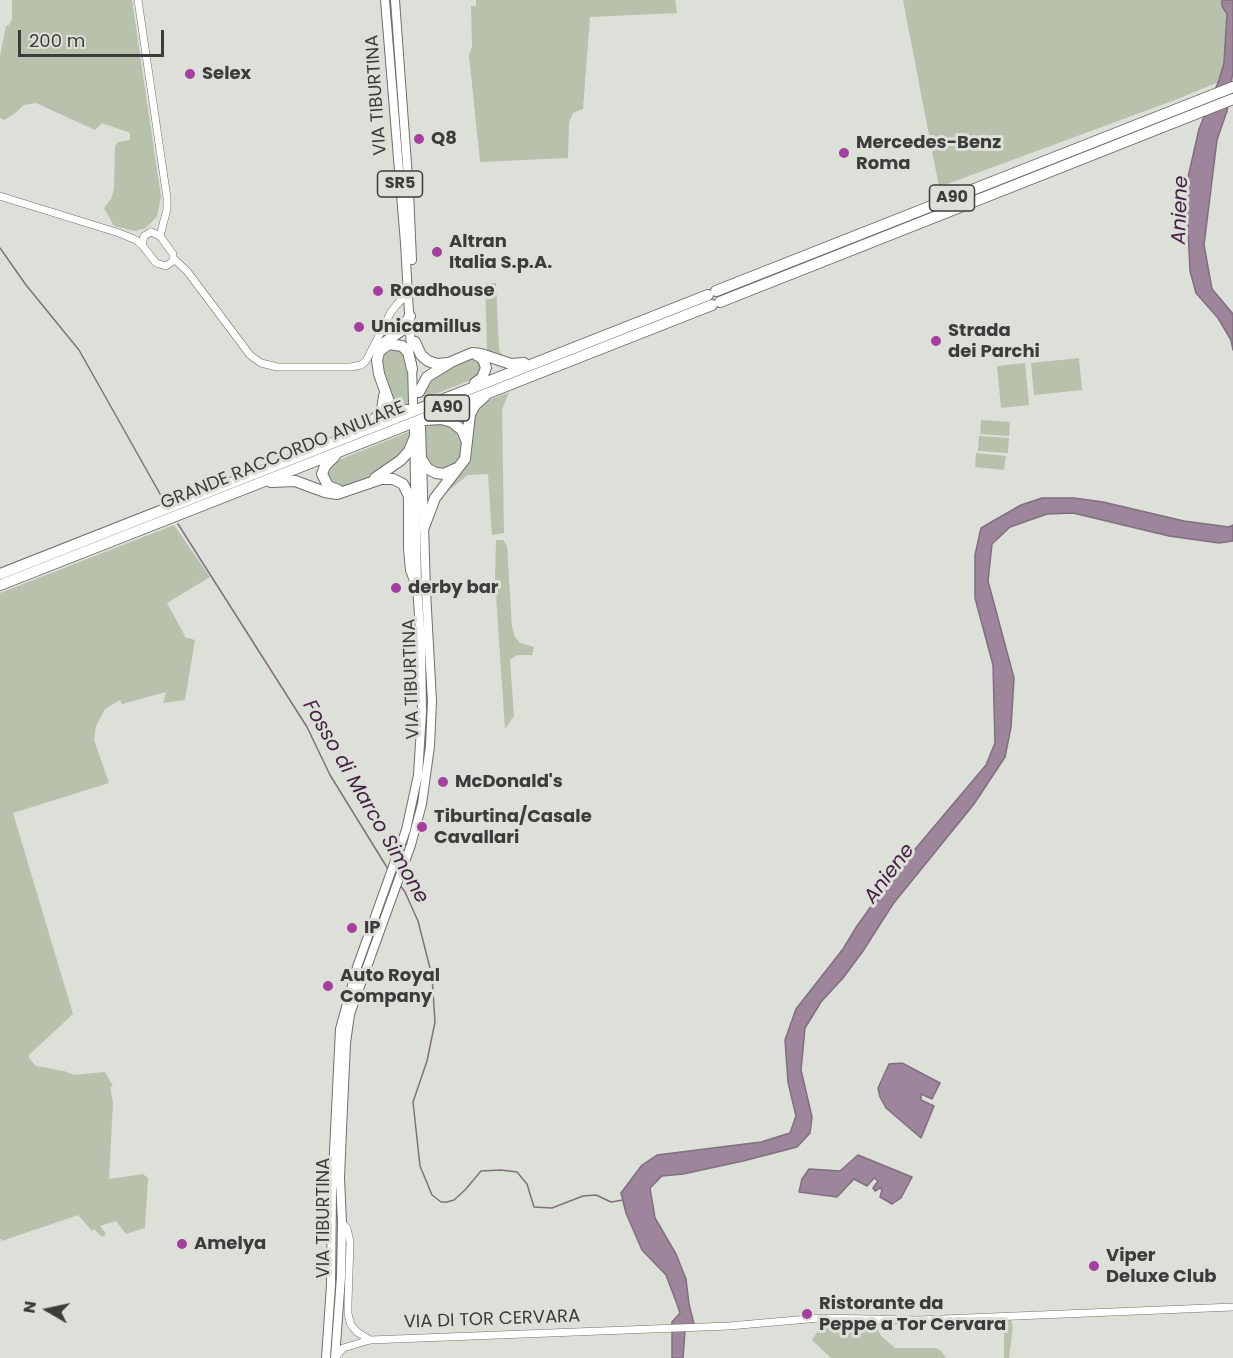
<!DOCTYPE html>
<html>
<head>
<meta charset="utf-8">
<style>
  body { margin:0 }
  #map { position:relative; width:1233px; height:1358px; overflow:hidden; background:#dde0d9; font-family:Poppins,sans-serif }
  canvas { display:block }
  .north { position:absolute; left:18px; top:1280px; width:60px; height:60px; -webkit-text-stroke:4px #dde0d9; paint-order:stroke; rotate:279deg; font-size:16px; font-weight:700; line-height:24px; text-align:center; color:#3c3d3a }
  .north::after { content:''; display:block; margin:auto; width:21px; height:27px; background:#3c3d3a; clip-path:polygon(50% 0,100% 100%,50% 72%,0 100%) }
  .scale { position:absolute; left:18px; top:30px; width:146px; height:27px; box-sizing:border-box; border:3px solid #3c3d3a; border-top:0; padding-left:8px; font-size:18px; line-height:21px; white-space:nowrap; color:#3c3d3a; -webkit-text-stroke:4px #dde0d9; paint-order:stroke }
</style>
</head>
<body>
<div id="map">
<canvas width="1233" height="1358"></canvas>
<div class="north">N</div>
<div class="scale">200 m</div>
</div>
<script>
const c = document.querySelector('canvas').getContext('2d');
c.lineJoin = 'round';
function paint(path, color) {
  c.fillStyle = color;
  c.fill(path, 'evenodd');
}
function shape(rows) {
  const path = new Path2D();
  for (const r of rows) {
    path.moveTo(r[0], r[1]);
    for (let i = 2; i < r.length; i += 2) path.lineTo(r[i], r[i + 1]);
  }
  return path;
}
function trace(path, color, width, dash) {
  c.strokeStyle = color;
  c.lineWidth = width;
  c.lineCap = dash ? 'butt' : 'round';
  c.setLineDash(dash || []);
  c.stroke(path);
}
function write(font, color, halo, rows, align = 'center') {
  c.font = font + ' Poppins,sans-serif';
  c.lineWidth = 6;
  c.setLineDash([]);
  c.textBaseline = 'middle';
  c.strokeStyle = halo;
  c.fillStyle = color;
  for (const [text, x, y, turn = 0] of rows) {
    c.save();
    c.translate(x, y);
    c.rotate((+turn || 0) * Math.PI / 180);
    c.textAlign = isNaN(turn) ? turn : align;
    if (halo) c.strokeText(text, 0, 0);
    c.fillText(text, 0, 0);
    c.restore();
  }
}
const green = shape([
  [12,0,132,0,161,197,157,216,146,228,135,231,114,226,104,208,111,199,114,189,115,146,118,142,130,140,130,133,102,123,95,130,36,103,24,105,14,114,4,120,0,118,0,56,6,26,9,25,12,19],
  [476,0,675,0,677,13,590,17,583,109,573,113,569,123,568,158,480,162,469,55,472,47,471,6,476,6],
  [903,0,1233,0,1233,76,1175,100,939,187],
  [485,283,496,283,499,350,504,358,487,352],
  [397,346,408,359,410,404,407,406,394,404,381,363,383,352],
  [468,356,483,365,476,378,423,399,424,385],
  [1079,358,1082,390,1034,395,1031,363],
  [1025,363,1029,405,1001,408,997,366],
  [509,392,502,410,504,533,492,535,488,474,468,475,438,499,464,469,472,451,471,420,484,402],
  [981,420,1010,422,1009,436,980,434],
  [436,421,456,427,465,450,454,468,435,469,426,459,425,426],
  [411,431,410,443,384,471,357,483,339,488,326,477,331,463],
  [979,436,1009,438,1008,453,978,451],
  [976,453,1006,456,1004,470,975,467],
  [174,525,210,577,167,603,185,636,184,637,195,640,185,700,163,703,166,692,122,704,120,700,105,709,96,726,94,740,109,783,13,813,73,1014,29,1055,29,1058,36,1066,64,1071,74,1075,105,1072,113,1086,110,1087,113,1102,109,1179,143,1174,148,1178,145,1228,126,1234,116,1221,100,1226,106,1234,102,1237,94,1229,92,1231,78,1215,2,1241,0,1238,0,593],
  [496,540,503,540,507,546,512,627,515,637,520,643,534,647,532,655,517,655,510,660,514,716,505,729,495,580],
  [1011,1319,1013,1327,1009,1358,1004,1358,1004,1326,994,1322,966,1325,879,1324,877,1328,881,1336,895,1348,936,1348,941,1351,946,1358,831,1358,812,1340,821,1326,821,1320]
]);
const water = shape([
  [1222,0,1233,0,1233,71,1227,111,1217,140,1204,245,1212,289,1233,314,1233,350,1231,340,1218,318,1196,293,1190,271,1186,186,1199,129,1219,80,1224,63,1227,14,1222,6,1222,0],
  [1042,498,1074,498,1103,502,1184,521,1229,527,1233,525,1233,541,1219,543,1169,536,1073,513,1047,514,1010,527,992,544,988,581,1014,678,1011,727,1005,757,974,804,893,904,863,951,843,978,821,1002,805,1028,801,1070,812,1117,810,1133,797,1147,743,1161,683,1174,662,1176,650,1188,655,1218,676,1254,686,1279,689,1304,694,1324,685,1331,683,1358,672,1358,672,1322,680,1313,677,1304,666,1275,642,1250,626,1213,621,1193,642,1165,657,1155,761,1142,790,1133,796,1116,788,1082,785,1040,796,1009,843,949,857,926,895,873,986,765,995,743,993,665,975,598,975,555,981,528,1021,505,1042,498],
  [902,1063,940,1083,932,1099,921,1094,921,1100,934,1106,921,1138,886,1108,880,1097,878,1088,889,1064,902,1063],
  [858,1155,912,1177,901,1198,892,1204,880,1197,882,1190,880,1188,875,1191,873,1188,878,1181,874,1178,867,1186,854,1179,837,1197,799,1192,802,1179,809,1169,840,1171,858,1155]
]);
const stream = shape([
  [0,248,26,285,79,350,164,501],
  [178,524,307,727,330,775,388,869],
  [400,885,405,892,418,921,432,976,435,1022,427,1061,413,1102,420,1166,432,1195,441,1202,447,1202,454,1200,465,1190,481,1171,501,1170,517,1172,527,1184,534,1207,552,1208,583,1196,596,1195,611,1202,623,1200]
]);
const tertiary = shape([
  [138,0,167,198,167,209,160,236],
  [0,196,119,233,136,240,142,245],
  [151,232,160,236,173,254,173,261,166,266,156,263,142,245,144,236,151,232],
  [174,259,187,271,250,355,261,363,277,367,351,367,361,365,366,361,391,312,399,302,409,295],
  [342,1223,347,1228,350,1242,348,1303],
  [348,1301,348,1314,351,1325,357,1332,370,1340],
  [335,1358,343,1348,370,1340,729,1326,819,1318,919,1320,1233,1307]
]);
const primary = shape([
  [385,0,405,243,411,348],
  [395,0,409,191,412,260],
  [412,364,413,403],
  [326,1358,331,1285,332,1192,340,1029,357,967,406,830,418,775,422,712,421,644,417,586,414,429],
  [335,1358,341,1277,342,1223,340,1178,342,1129,346,1043,350,1014,411,845,422,804,430,746,432,701,426,591,421,427]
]);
const motorway = shape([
  [716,291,1233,87],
  [720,302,1233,99],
  [415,342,421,355,428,361,437,364,448,363],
  [381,350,389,344,402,346,408,352,412,369],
  [475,354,483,359,486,368,482,378,475,383],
  [419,392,427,377,451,362,472,353,481,354,511,364,524,363],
  [409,410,398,410,389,402,379,374,377,360,381,345,402,330,410,316],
  [425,420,441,419,452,422,462,430,467,442],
  [369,426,382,410,384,396],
  [335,456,325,466,322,474,328,486,338,490],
  [422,460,428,469,436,473,444,474,457,468],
  [375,478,401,460,409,451,414,439],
  [271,482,295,481,325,492,337,494,381,479,393,479,403,484,409,496,409,549,411,570,417,586],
  [424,527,435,498,465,459,470,414,475,405,485,396],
  [0,574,708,295],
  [0,585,712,305]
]);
const markers = [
  [190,74,6,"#a43ea1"],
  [419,139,6,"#a43ea1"],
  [844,153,6,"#a43ea1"],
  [437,252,6,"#a43ea1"],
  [378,291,6,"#a43ea1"],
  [359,327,6,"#a43ea1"],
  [936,341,6,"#a43ea1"],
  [396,588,6,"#a43ea1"],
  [443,782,6,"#a43ea1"],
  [422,827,6,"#a43ea1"],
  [352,928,6,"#a43ea1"],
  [328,986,6,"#a43ea1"],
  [182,1244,6,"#a43ea1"],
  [1094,1266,6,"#a43ea1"],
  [807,1314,6,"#a43ea1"]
];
const shields = [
  [400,184,45],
  [952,198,45],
  [447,408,45]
];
const shieldNames = [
  ["SR5",400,184],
  ["A90",952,198],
  ["A90",447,408]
];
const poiNames = [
  ["Selex",202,74],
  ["Q8",431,139],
  ["Mercedes-Benz",856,143],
  ["Roma",856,164],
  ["Altran",449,242],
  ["Italia S.p.A.",449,263],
  ["Roadhouse",390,291],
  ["Unicamillus",371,327],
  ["Strada",948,331],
  ["dei Parchi",948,352],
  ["derby bar",408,588],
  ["McDonald's",455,782],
  ["Tiburtina/Casale",434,817],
  ["Cavallari",434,838],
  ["IP",364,928],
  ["Auto Royal",340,976],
  ["Company",340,997],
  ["Amelya",194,1244],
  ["Viper",1106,1256],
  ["Deluxe Club",1106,1277],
  ["Ristorante da",819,1304],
  ["Peppe a Tor Cervara",819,1325]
];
const streetNames = [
  ["VIA TIBURTINA",377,95,-94],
  ["GRANDE RACCORDO ANULARE",283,456,-22],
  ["VIA TIBURTINA",412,679,-92],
  ["VIA TIBURTINA",324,1218,-90],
  ["VIA DI TOR CERVARA",492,1320,-2]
];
const waterNames = [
  ["Aniene",1181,210,-88],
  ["Fosso di Marco Simone",365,802,60],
  ["Aniene",890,874,-53]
];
paint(green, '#b7c1ab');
paint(water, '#9d859b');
trace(water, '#806f7e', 1.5);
trace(stream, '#806f7e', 1.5);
trace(tertiary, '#6f716c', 8);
trace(primary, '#6f716c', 10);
trace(motorway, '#6f716c', 12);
trace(tertiary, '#fff', 7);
trace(primary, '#fff', 8);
trace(motorway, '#fff', 10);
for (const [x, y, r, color] of markers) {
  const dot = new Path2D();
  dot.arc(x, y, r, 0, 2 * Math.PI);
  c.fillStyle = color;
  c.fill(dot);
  trace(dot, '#dde0d9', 2);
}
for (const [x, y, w] of shields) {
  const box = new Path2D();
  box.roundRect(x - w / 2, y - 13, w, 26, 4.5);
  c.fillStyle = '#dde0d9';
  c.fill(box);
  trace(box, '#3c3d3a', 1.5);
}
write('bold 16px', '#3c3d3a', null, shieldNames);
write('bold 18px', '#3c3d3a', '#dde0d9', poiNames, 'left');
write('18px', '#3c3d3a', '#dde0d9', streetNames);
write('italic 20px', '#452244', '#dde0d9', waterNames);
</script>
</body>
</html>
